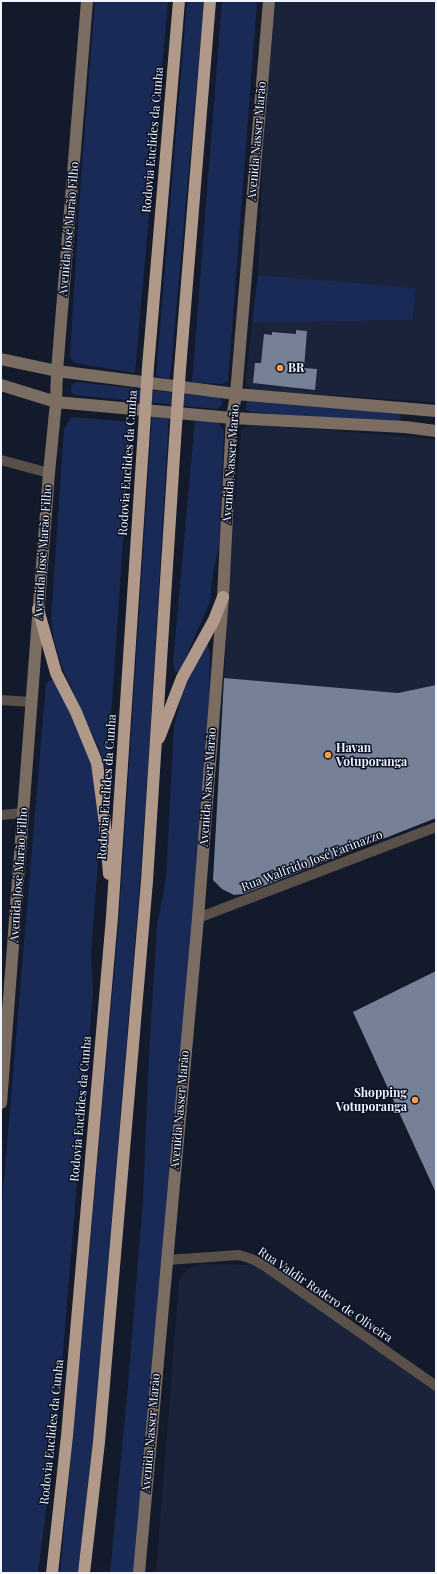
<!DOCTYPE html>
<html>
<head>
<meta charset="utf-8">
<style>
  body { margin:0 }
  #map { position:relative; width:437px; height:1574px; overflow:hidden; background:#131a2c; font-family:"Playfair Display",serif }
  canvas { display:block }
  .frame { position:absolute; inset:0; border:2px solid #f0f5ff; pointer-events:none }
</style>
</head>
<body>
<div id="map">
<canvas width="437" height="1574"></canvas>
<div class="frame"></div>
</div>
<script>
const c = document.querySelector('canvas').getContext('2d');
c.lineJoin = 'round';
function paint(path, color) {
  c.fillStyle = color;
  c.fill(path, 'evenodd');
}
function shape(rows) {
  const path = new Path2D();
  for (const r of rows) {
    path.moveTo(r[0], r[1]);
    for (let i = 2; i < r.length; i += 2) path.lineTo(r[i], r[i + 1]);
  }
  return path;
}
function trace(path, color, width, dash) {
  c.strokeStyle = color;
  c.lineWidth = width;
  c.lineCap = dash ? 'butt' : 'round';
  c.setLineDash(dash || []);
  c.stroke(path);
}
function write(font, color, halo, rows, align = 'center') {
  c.font = font + ' "Playfair Display",serif';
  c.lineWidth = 3;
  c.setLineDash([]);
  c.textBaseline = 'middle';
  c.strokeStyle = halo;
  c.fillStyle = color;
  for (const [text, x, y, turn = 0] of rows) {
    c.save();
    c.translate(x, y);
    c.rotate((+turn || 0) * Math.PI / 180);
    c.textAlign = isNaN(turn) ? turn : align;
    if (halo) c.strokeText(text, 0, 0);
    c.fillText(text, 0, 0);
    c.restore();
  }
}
const built = shape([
  [275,1,436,1,436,402,251,390,245,384,252,323,413,320,416,289,258,275,265,109],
  [251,424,436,439,436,685,398,693,224,678,228,596,241,430],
  [203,1264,251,1265,268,1274,436,1391,436,1573,156,1573,179,1280,187,1269]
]);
const green = shape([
  [95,1,168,1,135,373,74,363,70,356,81,177],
  [187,1,204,1,170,379,156,376],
  [222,1,257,1,228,381,221,384,192,382],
  [258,275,416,288,413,320,252,323],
  [77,382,220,398,222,401,222,405,218,409,74,395,71,391,72,385],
  [250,400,398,412,401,417,400,421,397,423,250,412,246,409,246,402],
  [152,416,169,417,149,751,140,881,93,1443,78,1573,60,1573,73,1437,119,918],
  [71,417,131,422,110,733,111,767,106,769,97,744,62,667,54,641,51,619,64,429],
  [195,420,218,423,224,431,219,546,213,573,210,601,180,671,175,672,173,663],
  [208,645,210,655,209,710,193,919,135,1573,110,1573,128,1385,143,1201,149,1053,157,926,166,878,174,728,185,681,202,648],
  [51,680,56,680,94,766,101,823,91,954,93,992,56,1435,38,1573,1,1573,1,1215,46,683]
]);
const building = shape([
  [296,330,307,331,304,368,317,369,315,390,253,383,255,363,261,363,264,334,272,335,272,332,296,334],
  [224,678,398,693,436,685,436,818,243,894,234,895,222,889,213,880],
  [436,971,436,1193,353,1012]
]);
const street = shape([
  [1,460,49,473],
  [1,700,32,702],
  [1,815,23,813],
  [198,918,436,827],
  [167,1260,239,1255,252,1259,266,1267,436,1386]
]);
const secondary = shape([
  [1,359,57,371,236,394,436,411],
  [1,385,56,402,232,418,405,427,436,431],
  [1,1103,49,473,56,402,57,371,87,1],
  [139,1573,198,918,223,597,232,418,236,394,269,1]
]);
const highway = shape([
  [148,367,179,1],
  [180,369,210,1],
  [38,609,56,673,76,712,97,763,105,824,109,874],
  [159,738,182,678,214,620,223,597],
  [52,1573,67,1436,112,917,143,444],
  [84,1573,99,1442,147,881,175,440]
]);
const highwayBridge = shape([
  [175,440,180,369],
  [143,444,148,367]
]);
const markers = [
  [280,368,4,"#fa9f4e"],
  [328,755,4,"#fa9f4e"],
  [415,1100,4,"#fa9f4e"]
];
const streetNames = [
  ["Rodovia Euclides da Cunha",153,140,-85],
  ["Avenida Nasser Marão",257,141,-85],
  ["Avenida José Marão Filho",69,229,-85],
  ["Rodovia Euclides da Cunha",128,463,-86],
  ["Avenida Nasser Marão",231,464,-86],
  ["Avenida José Marão Filho",43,552,-86],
  ["Rodovia Euclides da Cunha",107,787,-86],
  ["Avenida Nasser Marão",208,787,-86],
  ["Rua Walfrido José Farinazzo",312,861,-21],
  ["Avenida José Marão Filho",19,875,-86],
  ["Rodovia Euclides da Cunha",81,1109,-85],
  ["Avenida Nasser Marão",180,1110,-85],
  ["Rua Valdir Rodero de Oliveira",325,1295,34],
  ["Rodovia Euclides da Cunha",52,1432,-84],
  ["Avenida Nasser Marão",151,1433,-85]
];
const poiNames = [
  ["BR",288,368],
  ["Havan",336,748],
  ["Votuporanga",336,762],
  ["Shopping",407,1093,"right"],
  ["Votuporanga",407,1107,"right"]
];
paint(built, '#1a233a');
paint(green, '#1a2a57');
paint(building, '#768097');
trace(street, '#595049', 10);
trace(secondary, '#7c6d62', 12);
trace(highway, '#b09988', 12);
trace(highwayBridge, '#b09988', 12);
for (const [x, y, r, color] of markers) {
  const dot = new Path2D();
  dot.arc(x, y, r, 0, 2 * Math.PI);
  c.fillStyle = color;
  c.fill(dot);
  trace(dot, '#0a1122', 1.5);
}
write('12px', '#f0f5ff', '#0a1122', streetNames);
write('bold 12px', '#f0f5ff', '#0a1122', poiNames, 'left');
</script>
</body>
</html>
